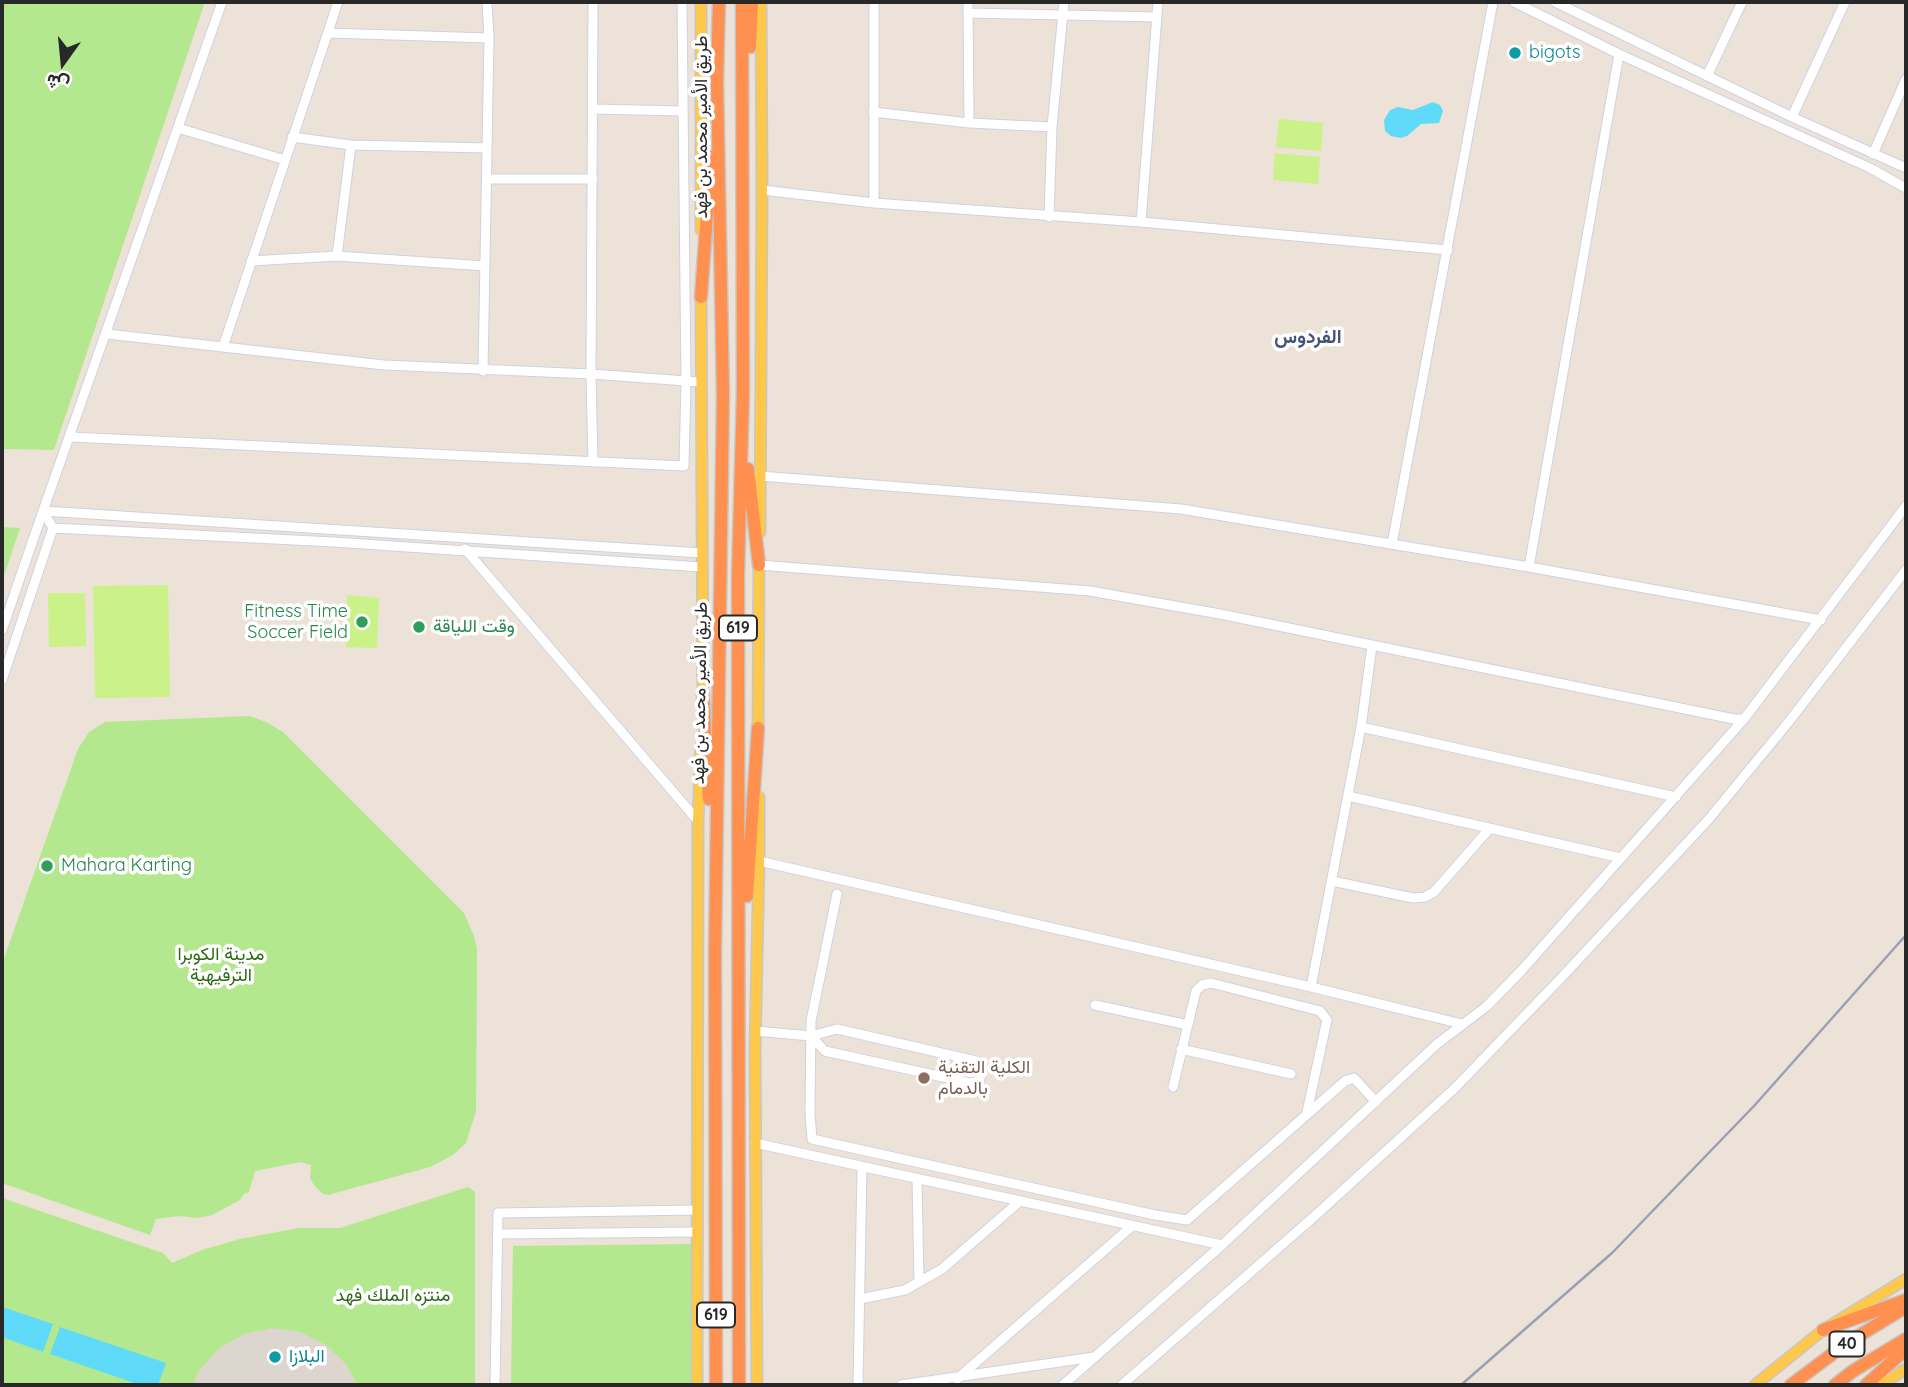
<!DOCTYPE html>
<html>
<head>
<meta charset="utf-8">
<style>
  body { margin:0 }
  #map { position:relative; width:1908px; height:1387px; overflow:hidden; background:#ece2d7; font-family:Quicksand,Vazirmatn,sans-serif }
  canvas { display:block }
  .frame { position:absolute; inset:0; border:4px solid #282828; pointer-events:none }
  .north { position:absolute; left:28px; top:28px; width:70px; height:70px; -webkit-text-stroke:5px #fff; paint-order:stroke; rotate:195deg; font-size:19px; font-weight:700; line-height:28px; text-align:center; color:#282828 }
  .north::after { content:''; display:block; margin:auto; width:24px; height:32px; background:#282828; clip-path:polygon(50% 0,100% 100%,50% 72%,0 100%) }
</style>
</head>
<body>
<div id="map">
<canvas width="1908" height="1387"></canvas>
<div class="frame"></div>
<div class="north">ش</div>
</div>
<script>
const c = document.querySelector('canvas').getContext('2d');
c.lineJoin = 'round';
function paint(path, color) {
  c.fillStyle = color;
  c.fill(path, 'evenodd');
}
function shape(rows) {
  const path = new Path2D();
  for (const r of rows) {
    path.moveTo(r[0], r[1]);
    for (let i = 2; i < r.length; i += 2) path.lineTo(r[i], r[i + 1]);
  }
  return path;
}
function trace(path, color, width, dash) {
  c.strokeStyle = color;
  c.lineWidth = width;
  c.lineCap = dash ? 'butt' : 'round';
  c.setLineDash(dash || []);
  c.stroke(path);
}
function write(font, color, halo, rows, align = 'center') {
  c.font = font + ' Quicksand,Vazirmatn,sans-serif';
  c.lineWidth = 7;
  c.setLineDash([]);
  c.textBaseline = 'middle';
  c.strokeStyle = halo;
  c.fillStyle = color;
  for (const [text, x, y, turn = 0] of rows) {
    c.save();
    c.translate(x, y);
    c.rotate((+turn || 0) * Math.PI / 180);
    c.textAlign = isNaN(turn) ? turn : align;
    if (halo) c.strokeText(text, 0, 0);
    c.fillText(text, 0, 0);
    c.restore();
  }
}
const green = shape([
  [2,2,205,2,54,450,2,449],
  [2,527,20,528,2,582],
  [250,716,266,722,283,732,464,913,474,936,477,950,476,1111,466,1143,453,1155,430,1167,328,1195,323,1194,314,1185,310,1178,311,1165,301,1162,255,1171,249,1192,244,1194,240,1200,212,1215,197,1218,179,1216,156,1219,150,1235,2,1183,2,964,78,749,89,732,105,722],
  [468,1187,475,1192,475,1385,357,1385,346,1364,199,1371,193,1385,2,1385,2,1198,163,1253,172,1263,202,1250,240,1239,299,1228,340,1228],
  [691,1244,691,1385,511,1385,513,1246]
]);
const pitch = shape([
  [1279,119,1323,123,1321,151,1276,147],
  [1275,153,1320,157,1318,184,1273,180],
  [168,585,170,697,95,698,93,586],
  [48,593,85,593,86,646,49,647],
  [347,595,379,598,377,648,346,647]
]);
const plaza = shape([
  [272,1328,300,1332,326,1345,346,1364,357,1385,193,1385,199,1371,218,1349,244,1334]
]);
const water = shape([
  [1433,102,1440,105,1443,111,1439,123,1421,124,1407,136,1400,138,1391,136,1385,131,1384,120,1390,110,1398,107,1413,110],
  [2,1307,53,1324,43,1352,2,1337],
  [60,1327,166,1363,158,1385,140,1385,50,1354]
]);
const minor = shape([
  [593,2,591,374,593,462],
  [968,2,969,123],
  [1514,2,1619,54,1870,168,1906,188],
  [1555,2,1792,117,1906,168],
  [969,13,1157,17],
  [328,33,489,38],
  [1707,76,1742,2],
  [593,109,682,111],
  [873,112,969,123,1052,127],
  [1792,117,1845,2],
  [178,128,285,160],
  [292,137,351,145,487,148],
  [1873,154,1906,79],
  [487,179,593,179],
  [762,190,874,203,1141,222,1158,2],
  [874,203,874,2],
  [1049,217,1052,127,1064,2],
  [1141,222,1448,250],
  [337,256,351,145],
  [251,261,337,256,485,266],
  [107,334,384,365,591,374,700,382],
  [223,347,338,2],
  [483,371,489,38,487,2],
  [71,437,684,466,686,382,682,2],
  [760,476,1181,509,1529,567,1821,620],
  [53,528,43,511,222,2],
  [1392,544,1493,2],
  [465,549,698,821],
  [759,565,1090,591,1220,614,1734,719,1744,719],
  [1529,567,1619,54],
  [2,630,43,511,702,553],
  [2,680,53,528,334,542,701,567],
  [1361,727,1676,797],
  [1348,796,1621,858],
  [759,861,1311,987,1462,1024],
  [1332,881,1413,898,1425,897,1434,892,1490,828],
  [837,894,811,1021,810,1114,812,1139,1155,1215,1187,1220,1345,1081,1354,1078,1376,1102],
  [1311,987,1361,727,1372,646],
  [1095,1005,1188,1025],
  [755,1031,811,1036,825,1051,970,1083,979,1081,983,1069,976,1061,837,1029,811,1036],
  [1181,1049,1291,1074],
  [1173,1087,1196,991,1202,985,1211,983,1320,1011,1327,1020,1307,1112],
  [755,1143,1222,1245],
  [917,1179,919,1282],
  [497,1234,697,1232],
  [860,1299,905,1290,942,1269,1020,1201],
  [957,1379,1132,1226],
  [495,1385,498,1213,697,1210],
  [858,1385,862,1167],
  [901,1385,1094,1357],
  [1063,1385,1222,1245,1437,1044,1487,1006,1521,971,1744,719,1906,506],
  [1122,1385,1317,1214,1455,1088,1562,977,1708,820,1787,724,1906,570]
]);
const major = shape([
  [701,230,701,2],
  [701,292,703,702],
  [760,532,762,190,761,2],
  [758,735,759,559],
  [697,1385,698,821,701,746],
  [757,1385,755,1050,759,861,759,797],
  [1755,1385,1823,1330,1906,1279],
  [1880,1385,1906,1369]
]);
const highway = shape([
  [750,47,752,2],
  [701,297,711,157],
  [748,469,759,565],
  [703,695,709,799],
  [747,896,758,728],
  [1823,1330,1906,1300],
  [716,1385,715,952,723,394,717,80,719,2],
  [739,1385,738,575,743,392,742,2],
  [1791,1385,1847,1343,1906,1307],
  [1835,1385,1853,1371,1906,1339],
  [1866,1385,1906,1349]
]);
const rail = shape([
  [1461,1385,1612,1253,1754,1106,1906,935]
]);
const markers = [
  [1515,53,7,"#0f9aa8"],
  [362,622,7,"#2e9e5b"],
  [419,627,7,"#2e9e5b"],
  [47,866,7,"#2e9e5b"],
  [924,1078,7,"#8d6e63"],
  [275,1357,7,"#0f9aa8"]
];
const shields = [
  [738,628,38],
  [716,1315,38],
  [1847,1344,35]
];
const shieldNames = [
  ["619",738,628],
  ["619",716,1315],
  ["40",1847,1344]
];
const cultureNames = [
  ["bigots",1529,53],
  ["البلازا",289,1357]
];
const streetNames = [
  ["طريق الأمير محمد بن فهد",702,127,-90],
  ["طريق الأمير محمد بن فهد",700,693,-89]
];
const leisureNames = [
  ["Fitness Time",348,612,"right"],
  ["Soccer Field",348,633,"right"],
  ["وقت اللياقة",433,627],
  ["Mahara Karting",61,866]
];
const parkNames = [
  ["مدينة الكوبرا",221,955],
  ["الترفيهية",221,976],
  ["منتزه الملك فهد",393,1296]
];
const educationNames = [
  ["الكلية التقنية",938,1068],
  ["بالدمام",938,1089]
];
const neighbourhoodNames = [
  ["الفردوس",1308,337]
];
paint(green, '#b3e88e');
paint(pitch, '#cbf189');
paint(plaza, '#dcd6cf');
paint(water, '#60daf9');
trace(minor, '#cdd2e3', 11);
trace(major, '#c7c7c7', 13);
trace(highway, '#c7c7c7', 15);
trace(minor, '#fff', 9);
trace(major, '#fdc84c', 10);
trace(highway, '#ff904f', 12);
trace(rail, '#9aa0b4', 2.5);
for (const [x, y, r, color] of markers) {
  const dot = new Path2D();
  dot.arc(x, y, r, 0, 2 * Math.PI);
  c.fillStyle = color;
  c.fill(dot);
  trace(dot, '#fff', 2.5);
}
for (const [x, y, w] of shields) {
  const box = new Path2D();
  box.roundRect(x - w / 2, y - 12.5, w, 25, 5);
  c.fillStyle = '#fff';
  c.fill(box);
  trace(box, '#282828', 2);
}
write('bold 16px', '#282828', null, shieldNames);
write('18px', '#0d838f', '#fff', cultureNames, 'left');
write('18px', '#282828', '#fff', streetNames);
write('18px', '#27864d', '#fff', leisureNames, 'left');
write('18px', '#2a6a13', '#fff', parkNames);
write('18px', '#785e54', '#fff', educationNames, 'left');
write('bold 19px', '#45527c', '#fff', neighbourhoodNames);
</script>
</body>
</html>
